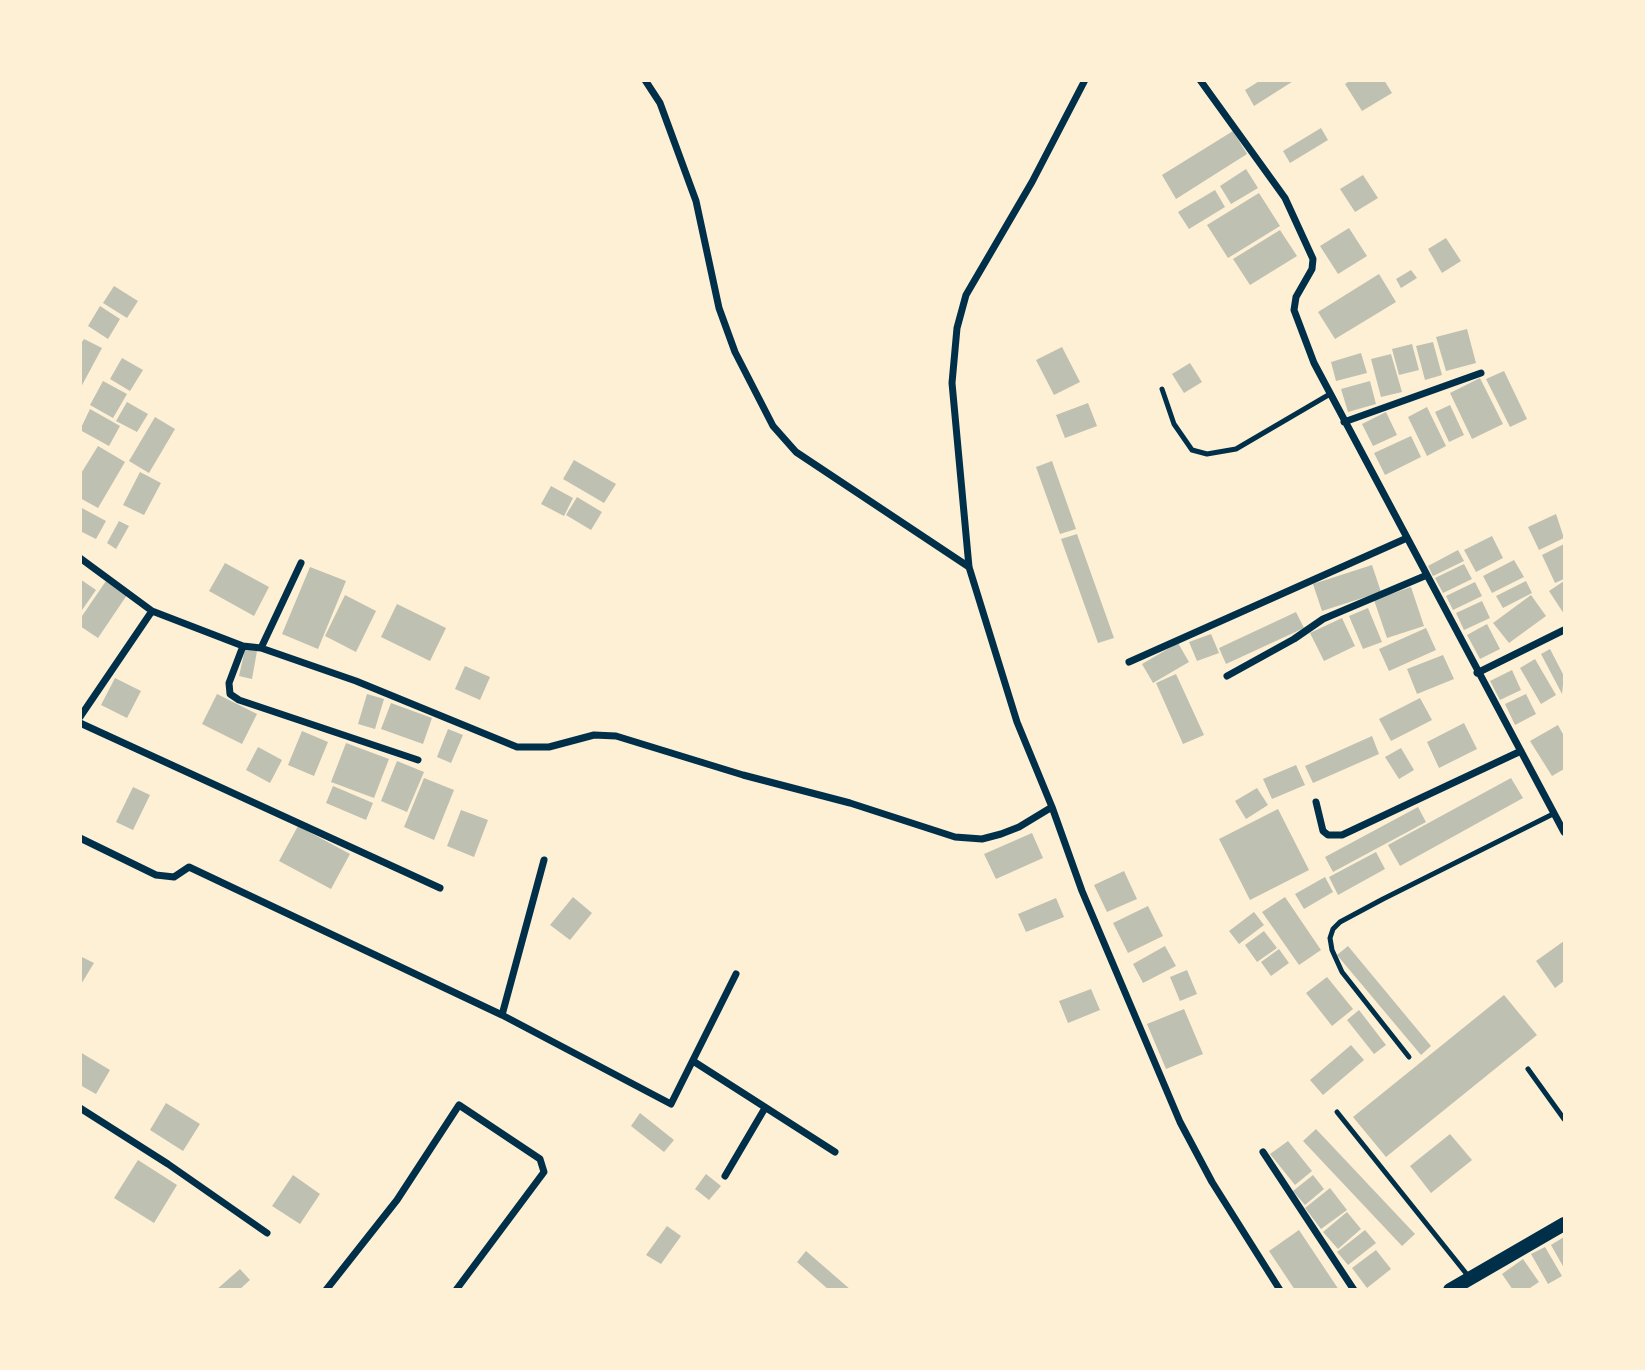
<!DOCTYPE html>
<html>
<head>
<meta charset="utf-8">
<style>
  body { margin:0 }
  #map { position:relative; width:1645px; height:1370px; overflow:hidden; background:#fdf0d5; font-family:Karla,sans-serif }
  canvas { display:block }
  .frame { position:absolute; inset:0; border:82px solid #fdf0d5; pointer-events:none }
</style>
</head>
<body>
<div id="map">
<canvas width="1645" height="1370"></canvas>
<div class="frame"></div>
</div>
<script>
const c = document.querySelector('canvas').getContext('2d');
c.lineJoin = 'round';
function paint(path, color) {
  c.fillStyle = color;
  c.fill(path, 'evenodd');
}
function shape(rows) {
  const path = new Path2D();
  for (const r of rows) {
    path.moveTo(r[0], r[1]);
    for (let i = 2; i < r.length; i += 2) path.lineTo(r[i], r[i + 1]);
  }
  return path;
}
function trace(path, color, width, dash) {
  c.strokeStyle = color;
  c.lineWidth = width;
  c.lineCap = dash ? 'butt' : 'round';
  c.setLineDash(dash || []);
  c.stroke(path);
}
const building = shape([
  [1261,80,1295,80,1254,106,1245,90],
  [1351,80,1384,80,1392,93,1362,111,1345,84],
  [1321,128,1328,140,1290,163,1283,151],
  [1233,131,1247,154,1176,199,1162,175],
  [1246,169,1258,188,1231,204,1220,186],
  [1363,175,1378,198,1355,212,1340,189],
  [1215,190,1225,207,1189,229,1178,212],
  [1259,193,1280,226,1228,258,1207,225],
  [1349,228,1367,256,1338,274,1320,246],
  [1280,230,1297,256,1250,285,1233,259],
  [1446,238,1461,261,1442,273,1428,249],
  [1411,270,1417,278,1401,288,1396,279],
  [1379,274,1396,302,1335,339,1318,312],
  [114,286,138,301,127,318,103,303],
  [100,306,120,319,108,339,88,326],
  [1467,329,1476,363,1446,371,1436,337],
  [84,339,102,348,80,389,80,345],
  [1433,342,1442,375,1425,380,1416,346],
  [1412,344,1419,370,1399,375,1392,349],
  [1062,347,1080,382,1054,395,1036,360],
  [1361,353,1367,373,1336,381,1331,362],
  [1391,354,1402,392,1381,397,1371,359],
  [122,358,143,370,130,391,110,379],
  [1190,363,1202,382,1184,393,1172,374],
  [1504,371,1527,419,1510,427,1486,379],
  [1480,378,1503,424,1472,439,1450,393],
  [103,381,127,394,113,418,90,405],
  [1370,381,1376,404,1348,412,1341,389],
  [127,402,148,414,137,432,116,421],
  [1088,403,1097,426,1065,438,1056,415],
  [1450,405,1464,435,1449,442,1435,412],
  [1427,407,1446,446,1427,456,1408,417],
  [90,409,120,426,109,446,80,430],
  [1386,412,1397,435,1373,446,1362,424],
  [155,417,175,429,149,473,129,461],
  [1411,436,1421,457,1385,475,1374,453],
  [98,446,125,462,98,508,80,498,80,475],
  [574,460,616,484,604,503,563,479],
  [1052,461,1076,529,1060,534,1036,467],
  [140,472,161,483,144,515,123,505],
  [551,486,573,498,564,516,541,504],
  [577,497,602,512,591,530,566,515],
  [80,507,106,521,96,539,80,531],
  [1556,514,1564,538,1539,550,1528,527],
  [119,521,129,526,116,549,107,543],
  [1077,534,1114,638,1098,643,1061,539],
  [1492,536,1503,558,1476,572,1464,550],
  [1564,544,1564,579,1555,583,1542,555],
  [1458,550,1464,561,1433,576,1428,566],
  [1514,560,1524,577,1492,593,1483,576],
  [225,563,269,587,254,616,209,591],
  [1464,564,1472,579,1443,593,1435,578],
  [1372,565,1381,592,1322,611,1313,584],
  [310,567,346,581,318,649,282,634],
  [80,579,96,590,80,613],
  [106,581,127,595,98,638,80,626,80,619],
  [1526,581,1532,593,1503,608,1496,596],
  [1564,581,1564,614,1549,591],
  [1475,582,1482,596,1453,610,1446,596],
  [1411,587,1424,626,1387,638,1374,600],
  [345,595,376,611,356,652,325,636],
  [1531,595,1546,616,1509,643,1493,623],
  [1482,601,1490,618,1464,630,1456,613],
  [397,604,446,628,430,661,381,637],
  [1368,608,1382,642,1363,649,1349,616],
  [1296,612,1304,628,1226,664,1219,648],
  [1342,618,1355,646,1324,661,1310,633],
  [1487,624,1500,649,1480,659,1467,635],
  [1426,628,1436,650,1389,671,1379,649],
  [1211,634,1219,653,1197,661,1189,642],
  [1178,643,1189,662,1153,683,1142,664],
  [245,649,257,651,252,679,239,676],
  [1550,649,1564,676,1562,694,1541,654],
  [1443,655,1454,679,1417,694,1407,669],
  [1535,659,1556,695,1541,704,1520,668],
  [465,666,490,677,480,700,455,689],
  [1512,670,1521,690,1500,700,1490,681],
  [1176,674,1204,735,1183,744,1156,683],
  [115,678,141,691,127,718,101,705],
  [217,694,257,714,242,744,202,724],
  [367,694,384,699,375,729,358,724],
  [1526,694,1536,714,1515,725,1505,704],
  [1420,698,1432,720,1391,741,1379,719],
  [391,703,432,718,423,744,381,729],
  [1464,723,1477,749,1439,768,1427,742],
  [1558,725,1564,736,1564,769,1552,776,1530,741],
  [448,729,463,735,451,763,437,757],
  [302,731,328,742,314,776,288,765],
  [1372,736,1379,754,1313,783,1305,766],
  [346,743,389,759,374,798,331,782],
  [258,747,282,760,270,783,246,770],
  [1401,748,1414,770,1399,779,1385,757],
  [397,761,424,772,407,812,381,801],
  [1296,765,1305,785,1272,799,1263,779],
  [424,778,454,790,434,840,404,827],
  [1511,778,1523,798,1400,866,1388,845],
  [333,786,373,803,366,820,326,803],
  [133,787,150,795,133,830,116,822],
  [1257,788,1268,805,1246,819,1235,801],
  [1418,807,1426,822,1333,872,1325,857],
  [1278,809,1309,870,1250,900,1219,839],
  [461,810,488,820,474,857,447,846],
  [298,826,350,854,331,889,279,861],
  [1032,833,1043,858,996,879,984,854],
  [1376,852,1385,869,1338,895,1329,877],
  [1124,871,1137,899,1107,912,1094,885],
  [1325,877,1333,892,1304,909,1295,894],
  [573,897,592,913,570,940,550,925],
  [1285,897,1321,950,1299,965,1262,912],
  [1056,898,1064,917,1026,932,1018,914],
  [1148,906,1163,936,1128,953,1113,923],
  [1254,912,1264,925,1239,944,1229,931],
  [1264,931,1277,948,1257,962,1245,945],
  [1564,941,1564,981,1555,988,1536,961],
  [1165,946,1176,966,1143,983,1133,964],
  [1348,946,1431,1046,1421,1055,1337,955],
  [1279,949,1289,963,1271,976,1261,962],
  [80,956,94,963,80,986],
  [1187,970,1197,994,1180,1001,1170,977],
  [1327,977,1353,1009,1332,1026,1306,993],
  [1091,989,1100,1010,1068,1023,1059,1001],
  [1504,995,1537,1035,1386,1157,1353,1117],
  [1184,1009,1203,1054,1166,1069,1147,1024],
  [1359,1010,1386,1045,1374,1054,1347,1020],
  [1351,1045,1364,1060,1323,1095,1310,1080],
  [80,1052,110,1070,96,1094,80,1085],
  [166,1103,200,1124,183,1151,150,1130],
  [640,1113,674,1140,664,1152,631,1126],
  [1316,1129,1415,1234,1402,1246,1303,1141],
  [1450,1134,1472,1160,1431,1193,1410,1166],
  [1288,1141,1312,1171,1295,1185,1270,1154],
  [138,1160,177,1185,154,1223,114,1198],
  [706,1174,721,1186,709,1200,695,1189],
  [293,1175,320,1194,300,1224,272,1206],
  [1313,1175,1324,1189,1305,1205,1293,1191],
  [1330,1188,1347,1210,1321,1229,1305,1208],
  [1347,1212,1361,1229,1338,1249,1323,1232],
  [667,1226,681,1236,661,1264,646,1255],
  [1299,1230,1339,1290,1295,1290,1269,1251],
  [1365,1230,1376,1243,1348,1265,1337,1252],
  [1564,1237,1564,1268,1551,1245],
  [1545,1247,1562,1276,1548,1284,1531,1254],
  [1376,1250,1391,1269,1367,1288,1352,1268],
  [806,1251,851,1290,829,1290,797,1262],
  [1523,1259,1539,1282,1527,1290,1513,1290,1502,1274],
  [240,1269,250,1280,239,1290,216,1290]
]);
const service = shape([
  [1162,389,1174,424,1192,450,1207,454,1236,449,1330,394],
  [1409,1057,1342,972,1332,950,1330,938,1333,929,1340,922,1383,899,1553,814],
  [1528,1069,1564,1119],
  [1337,1112,1469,1277]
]);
const minor = shape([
  [645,80,660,103,696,201,719,308,735,352,773,426,796,452,969,567],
  [1085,80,1032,182,966,295,957,328,952,383,969,567,1017,722,1052,807,1082,891,1180,1122,1212,1182,1280,1290],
  [1200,80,1285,198,1313,259,1312,269,1296,297,1294,310,1314,363,1564,832],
  [1344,422,1481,373],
  [80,558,152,611,80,717],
  [152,611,243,646,261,648,356,681,517,747,549,747,594,735,616,736,743,775,850,803,955,837,982,839,1001,834,1019,827,1052,807],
  [243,646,229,683,230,694,239,700,418,760],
  [261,648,301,563],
  [1129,662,1407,538],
  [1477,673,1564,630],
  [1227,676,1294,639,1323,619,1427,575],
  [80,723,440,888],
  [1316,802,1323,831,1328,835,1342,835,1521,751],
  [80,838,156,875,174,877,189,867,502,1015,671,1104,736,974],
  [502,1015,544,860],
  [693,1061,835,1152],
  [80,1108,168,1164,267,1233],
  [1263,1152,1354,1290],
  [725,1176,765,1108],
  [326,1290,397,1200,459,1105,540,1159,544,1172,456,1290]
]);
const secondary = shape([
  [1450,1290,1564,1224]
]);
paint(building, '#bec0b2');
trace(service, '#003049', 5);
trace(minor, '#003049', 7);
trace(secondary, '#003049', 14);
</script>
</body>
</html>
